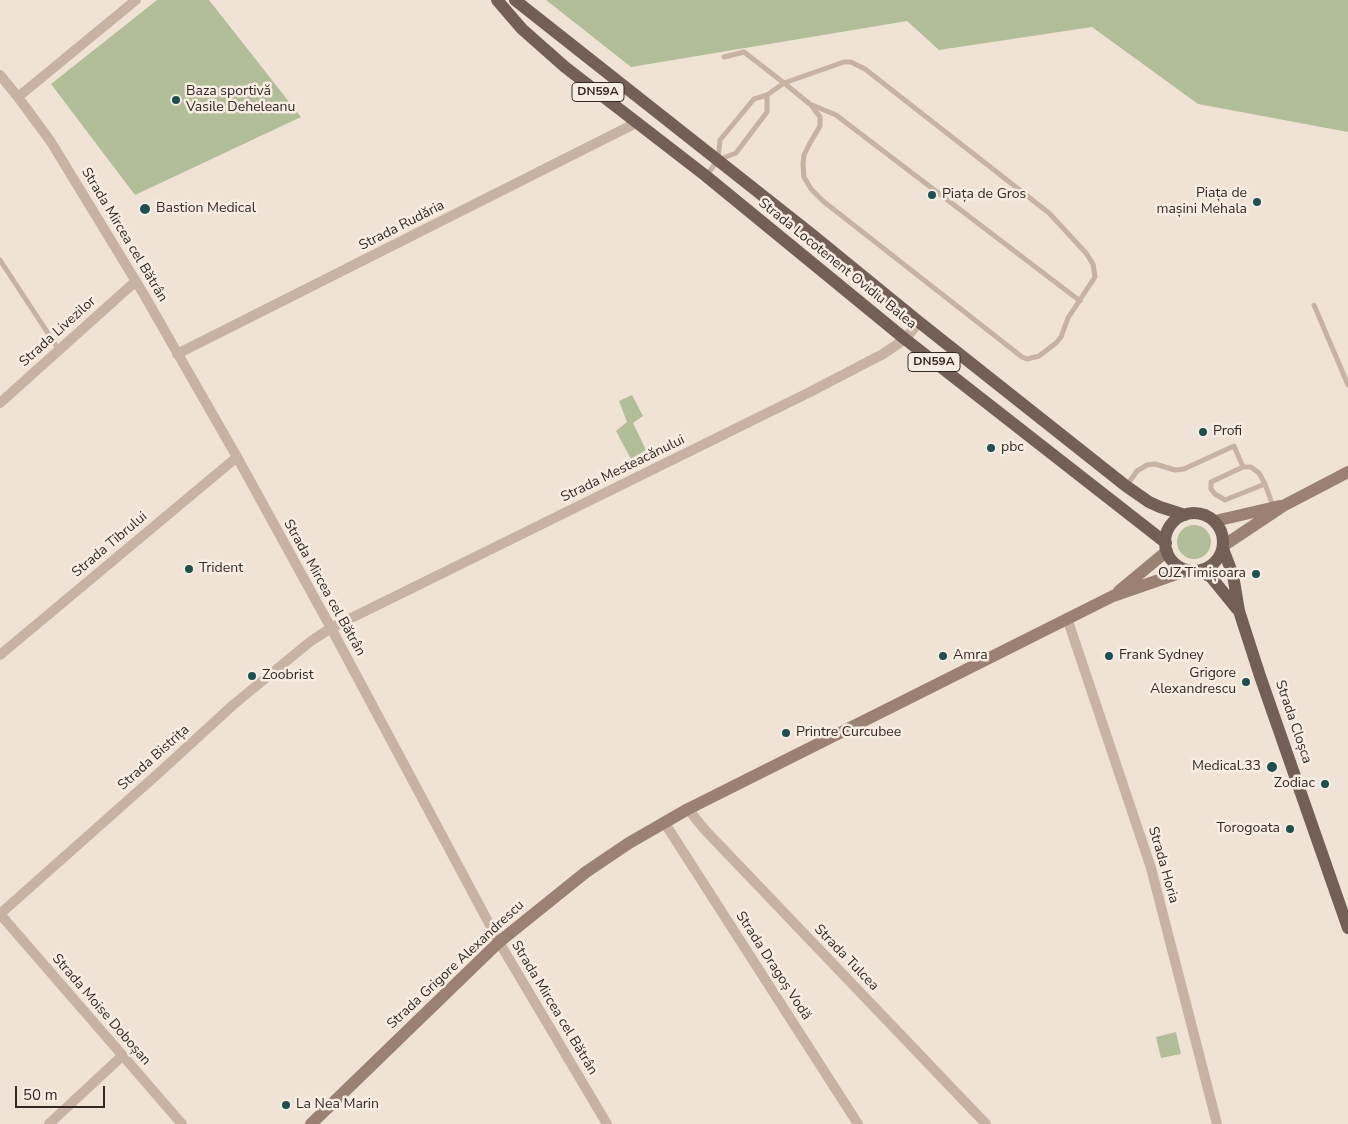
<!DOCTYPE html>
<html>
<head>
<meta charset="utf-8">
<style>
  body { margin:0 }
  #map { position:relative; width:1348px; height:1124px; overflow:hidden; background:#f0e3d6; font-family:"Nunito Sans",sans-serif }
  canvas { display:block }
  .scale { position:absolute; left:15px; top:1086px; width:90px; height:22px; box-sizing:border-box; border:2px solid #322925; border-top:0; padding-left:6px; font-size:15px; line-height:18px; white-space:nowrap; color:#322925; -webkit-text-stroke:4px #f8ede2; paint-order:stroke }
</style>
</head>
<body>
<div id="map">
<canvas width="1348" height="1124"></canvas>
<div class="scale">50 m</div>
</div>
<script>
const c = document.querySelector('canvas').getContext('2d');
c.lineJoin = 'round';
function paint(path, color) {
  c.fillStyle = color;
  c.fill(path, 'evenodd');
}
function shape(rows) {
  const path = new Path2D();
  for (const r of rows) {
    if (r.length === 3) {
      path.moveTo(r[0] + r[2], r[1]);
      path.arc(r[0], r[1], r[2], 0, 2 * Math.PI);
      continue;
    }
    path.moveTo(r[0], r[1]);
    for (let i = 2; i < r.length; i += 2) path.lineTo(r[i], r[i + 1]);
  }
  return path;
}
function trace(path, color, width, dash) {
  c.strokeStyle = color;
  c.lineWidth = width;
  c.lineCap = dash ? 'butt' : 'round';
  c.setLineDash(dash || []);
  c.stroke(path);
}
function write(font, color, halo, rows, align = 'center') {
  c.font = font + ' "Nunito Sans",sans-serif';
  c.lineWidth = 5;
  c.setLineDash([]);
  c.textBaseline = 'middle';
  c.strokeStyle = halo;
  c.fillStyle = color;
  for (const [text, x, y, turn = 0] of rows) {
    c.save();
    c.translate(x, y);
    c.rotate((+turn || 0) * Math.PI / 180);
    c.textAlign = isNaN(turn) ? turn : align;
    if (halo) c.strokeText(text, 0, 0);
    c.fillText(text, 0, 0);
    c.restore();
  }
}
const green = shape([
  [157,0,209,0,301,117,135,195,51,84],
  [546,0,1348,0,1348,132,1198,104,1092,27,939,50,907,21,631,67],
  [632,395,643,416,633,423,646,450,631,459,616,431,627,422,619,401],
  [1194,542,17],
  [1176,1032,1181,1054,1161,1058,1156,1037]
]);
const lane = shape([
  [812,105,836,115,1080,301],
  [718,160,736,153,767,112,767,95],
  [706,176,718,160,720,140,754,99,767,95,784,83,844,62,851,62,865,69,1049,213,1086,253,1093,264,1095,277,1068,318,1061,337,1056,343,1039,356,1027,359,1022,357,823,201,811,189,804,177,803,164,804,155,810,143,820,126,820,117,811,105,784,83,744,52,724,57],
  [0,260,59,350],
  [1314,305,1348,385],
  [1243,467,1211,482,1211,489,1215,494,1225,500,1265,484],
  [1127,485,1137,471,1147,465,1155,464,1175,470,1184,469,1234,446,1243,467,1251,467,1259,473,1265,484,1273,506]
]);
const street = shape([
  [0,75,18,97,51,142,143,293,237,457,331,628,499,942,607,1124],
  [18,97,136,0],
  [177,354,638,122],
  [0,403,136,281],
  [1067,618,1151,868,1217,1124],
  [0,655,237,457],
  [688,809,705,830,986,1124],
  [664,822,858,1124],
  [0,914,161,771,233,705,311,641,331,628,810,392,883,354,905,339,919,322],
  [0,914,182,1124],
  [49,1124,122,1056]
]);
const secondary = shape([
  [1215,521,1280,506],
  [1223,546,1283,506,1348,472],
  [1119,591,1167,551],
  [311,1124,499,942,586,872,629,843,688,809,1113,596,1188,570]
]);
const primary = shape([
  [497,0,522,29,565,67,706,176,905,339,1166,543],
  [515,0,810,233,919,322,1126,486,1149,502,1160,507,1185,515],
  [1194,542,29],
  [1223,549,1233,575,1239,611,1260,676,1348,928],
  [1199,571,1211,577,1237,609]
]);
const markers = [
  [176,100,5,"#1b5153"],
  [932,195,5,"#1b5153"],
  [1257,202,5,"#1b5153"],
  [145,209,6,"#1b5153"],
  [1203,432,5,"#1b5153"],
  [991,448,5,"#1b5153"],
  [189,569,5,"#1b5153"],
  [1256,574,5,"#1b5153"],
  [943,656,5,"#1b5153"],
  [1109,656,5,"#1b5153"],
  [252,676,5,"#1b5153"],
  [1246,682,5,"#1b5153"],
  [786,733,5,"#1b5153"],
  [1272,767,6,"#1b5153"],
  [1325,784,5,"#1b5153"],
  [1290,829,5,"#1b5153"],
  [286,1105,5,"#1b5153"]
];
const shields = [
  [598,92,52],
  [934,362,52]
];
const shieldNames = [
  ["DN59A",598,92],
  ["DN59A",934,362]
];
const poiNames = [
  ["Baza sportivă",186,92],
  ["Vasile Deheleanu",186,108],
  ["Piața de",1247,194,"right"],
  ["mașini Mehala",1247,210,"right"],
  ["Piața de Gros",942,195],
  ["Bastion Medical",156,209],
  ["Profi",1213,432],
  ["pbc",1001,448],
  ["Trident",199,569],
  ["OJZ Timișoara",1246,574,"right"],
  ["Amra",953,656],
  ["Frank Sydney",1119,656],
  ["Grigore",1236,674,"right"],
  ["Alexandrescu",1236,690,"right"],
  ["Zoobrist",262,676],
  ["Printre Curcubee",796,733],
  ["Medical.33",1261,767,"right"],
  ["Zodiac",1315,784,"right"],
  ["Torogoata",1280,829,"right"],
  ["La Nea Marin",296,1105]
];
const streetNames = [
  ["Strada Rudăria",402,226,-27],
  ["Strada Mircea cel Bătrân",124,235,59],
  ["Strada Locotenent Ovidiu Balea",837,264,39],
  ["Strada Livezilor",58,332,-42],
  ["Strada Mesteacănului",623,469,-26],
  ["Strada Tibrului",110,545,-40],
  ["Strada Mircea cel Bătrân",324,588,61],
  ["Strada Cloșca",1293,722,71],
  ["Strada Bistrița",154,758,-42],
  ["Strada Horia",1163,865,74],
  ["Strada Tulcea",846,958,46],
  ["Strada Grigore Alexandrescu",456,965,-43],
  ["Strada Dragoș Vodă",773,966,57],
  ["Strada Mircea cel Bătrân",554,1008,59],
  ["Strada Moise Doboșan",101,1010,49]
];
paint(green, '#b2be97');
trace(lane, '#c7b2a3', 5);
trace(street, '#c7b2a3', 10);
trace(secondary, '#9b8174', 12);
trace(primary, '#745f56', 12);
for (const [x, y, r, color] of markers) {
  const dot = new Path2D();
  dot.arc(x, y, r, 0, 2 * Math.PI);
  c.fillStyle = color;
  c.fill(dot);
  trace(dot, '#f8ede2', 2);
}
for (const [x, y, w] of shields) {
  const box = new Path2D();
  box.roundRect(x - w / 2, y - 9.5, w, 19, 4);
  c.fillStyle = '#f8ede2';
  c.fill(box);
  trace(box, '#322925', 1);
}
write('bold 12px', '#322925', null, shieldNames);
write('14px', '#322925', '#f8ede2', poiNames, 'left');
write('14px', '#322925', '#f8ede2', streetNames);
</script>
</body>
</html>
